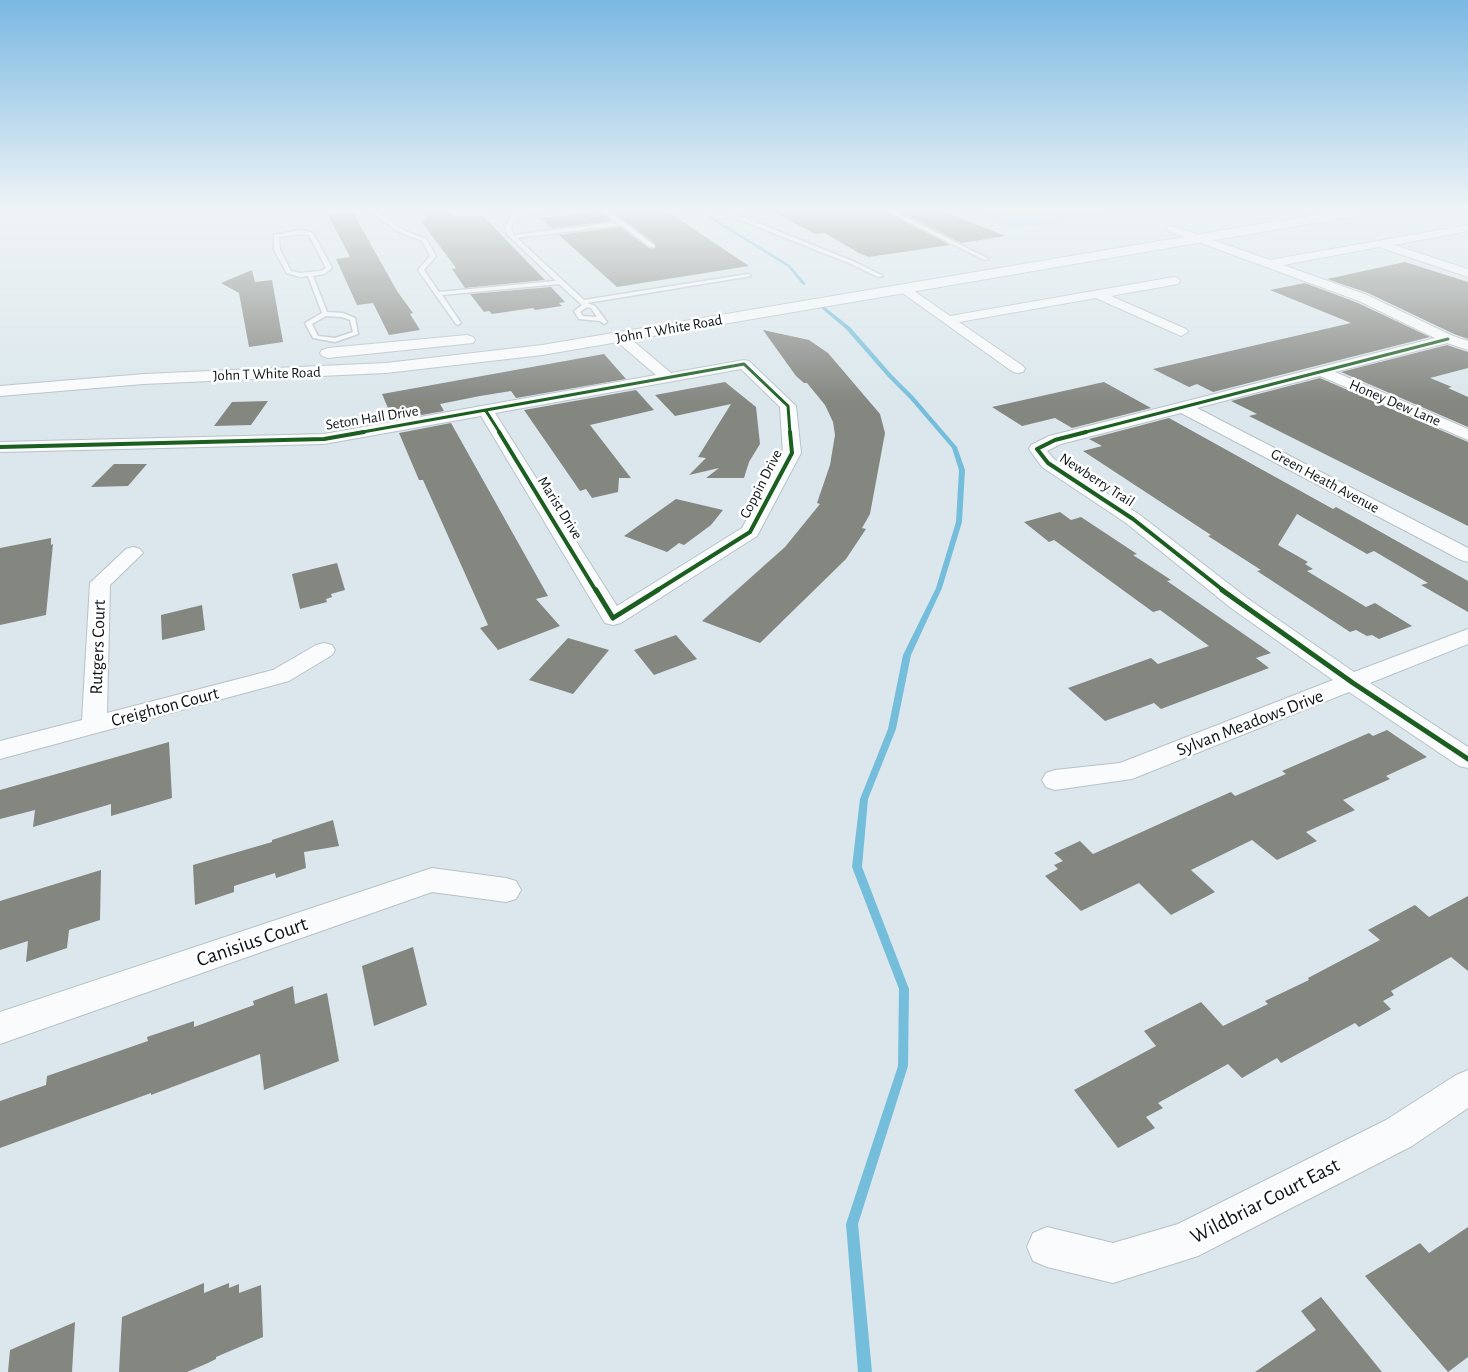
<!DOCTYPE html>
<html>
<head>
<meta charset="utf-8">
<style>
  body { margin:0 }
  canvas { display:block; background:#dbe7ec }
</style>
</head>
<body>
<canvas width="1468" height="1372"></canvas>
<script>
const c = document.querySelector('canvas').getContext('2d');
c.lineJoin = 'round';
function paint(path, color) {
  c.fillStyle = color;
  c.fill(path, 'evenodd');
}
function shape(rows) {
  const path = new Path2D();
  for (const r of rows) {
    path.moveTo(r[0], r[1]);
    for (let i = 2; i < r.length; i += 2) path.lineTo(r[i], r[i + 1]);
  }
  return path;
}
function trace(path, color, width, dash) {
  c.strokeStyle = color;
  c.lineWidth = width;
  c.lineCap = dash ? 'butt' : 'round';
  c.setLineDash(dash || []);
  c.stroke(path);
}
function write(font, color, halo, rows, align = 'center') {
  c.font = font + ' "Alegreya Sans",sans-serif';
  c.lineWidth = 5;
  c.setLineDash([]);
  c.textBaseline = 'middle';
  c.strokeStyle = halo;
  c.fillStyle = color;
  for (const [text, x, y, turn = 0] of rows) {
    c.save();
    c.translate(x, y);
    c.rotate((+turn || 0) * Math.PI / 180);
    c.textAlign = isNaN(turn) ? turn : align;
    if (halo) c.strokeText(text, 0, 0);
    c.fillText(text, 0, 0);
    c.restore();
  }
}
const green = shape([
  [974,211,1132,211,1014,228]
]);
const stream = shape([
  [698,211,702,211,790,265,806,284,803,285,788,267,698,211],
  [820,305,822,305,850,327,892,375,914,397,957,447,965,470,962,522,942,588,911,655,896,729,868,799,862,867,909,989,908,1066,858,1224,872,1372,858,1372,846,1224,898,1066,899,989,852,867,860,799,888,729,903,655,936,588,956,522,959,470,952,448,910,399,888,377,846,329,820,307,820,305]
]);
const building = shape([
  [352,211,397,291,413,313,410,314,420,330,389,335,373,303,357,305,336,259,350,257,328,215],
  [421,211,447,211,451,216,482,215,545,280,465,288,452,269,456,268,421,221,427,219],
  [598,211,601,211,612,221,552,228,541,218],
  [612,211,667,211,749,266,617,287,559,235,620,227,649,248,655,248,655,244],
  [772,211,885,211,950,245,869,257,859,253,825,233,815,234],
  [898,211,944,211,1005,236,961,243],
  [1405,262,1468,282,1468,339,1454,334,1368,293,1327,279],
  [252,270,255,282,272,280,283,342,249,347,239,293,221,283],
  [1305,283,1358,303,1430,337,1213,392,1197,384,1189,387,1153,369,1351,323,1270,290],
  [551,287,565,302,559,303,562,306,535,310,533,308,492,314,489,311,484,312,470,294],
  [763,330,809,340,828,353,880,414,885,433,870,514,862,528,866,529,846,559,760,643,702,621,785,547,820,504,817,503,830,465,835,435,833,422,825,405,807,383,804,383,796,376],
  [1447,345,1468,352,1468,368,1430,378,1452,387,1448,388,1468,397,1468,427,1341,372],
  [604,354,626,379,516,398,511,391,480,396,440,404,444,411,393,420,382,394],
  [1320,378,1468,442,1468,526,1249,416,1257,414,1231,401],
  [725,382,756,407,760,444,749,462,744,478,706,478,719,468,689,475,706,458,698,457,731,404,675,416,655,395],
  [1104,382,1151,408,1072,428,1055,418,1022,426,992,407],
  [636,390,654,410,590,425,631,478,619,478,618,492,592,498,586,489,580,491,524,410],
  [268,401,251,425,214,426,232,402],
  [1169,418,1333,509,1336,507,1363,522,1468,581,1468,612,1421,585,1428,583,1374,551,1367,554,1297,514,1278,545,1308,562,1305,564,1313,569,1307,571,1366,607,1375,603,1412,626,1379,639,1372,635,1367,636,1356,630,1350,632,1257,571,1261,570,1208,536,1211,535,1083,451,1102,446,1089,439],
  [451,423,548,596,536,599,560,626,498,650,480,628,488,625,423,480,419,480,399,433],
  [114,464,147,464,128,486,91,487],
  [676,499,723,510,711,525,684,545,679,543,667,552,624,536],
  [1060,512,1071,520,1081,517,1137,554,1133,555,1171,580,1167,581,1271,653,1256,658,1269,668,1161,709,1154,703,1105,721,1068,688,1151,658,1158,664,1209,646,1160,610,1153,612,1054,540,1049,542,1024,522],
  [51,538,51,545,53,544,46,615,0,625,0,548],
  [337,563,345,590,331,594,332,597,326,599,327,602,300,609,292,574],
  [202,605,205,630,162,640,161,615],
  [676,635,697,659,654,675,634,650],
  [568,638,609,650,573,694,529,680],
  [1387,730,1427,757,1386,776,1390,779,1343,800,1355,810,1306,832,1317,841,1277,860,1252,840,1191,870,1215,892,1171,915,1139,883,1081,911,1045,876,1058,869,1054,865,1063,861,1054,853,1080,841,1093,854,1197,807,1231,792,1235,796,1286,774,1282,771,1369,733,1373,736],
  [169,742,172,798,111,816,111,804,33,827,35,810,0,819,0,790],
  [333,820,339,846,304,852,306,868,276,878,275,873,234,886,234,892,195,905,193,865,272,842,272,840],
  [101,870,100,920,69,930,67,948,26,962,28,941,0,950,0,901],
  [1468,896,1468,971,1451,957,1391,991,1394,995,1383,1001,1391,1009,1359,1027,1355,1023,1281,1063,1277,1058,1242,1078,1228,1064,1158,1103,1163,1108,1146,1117,1155,1128,1118,1148,1074,1090,1156,1046,1144,1031,1201,1002,1223,1026,1268,1004,1265,1001,1309,980,1308,978,1380,940,1368,930,1415,905,1429,917],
  [413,947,427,1005,374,1026,362,966],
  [293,986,295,1004,327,993,339,1061,264,1090,260,1054,151,1095,151,1093,0,1148,0,1101,46,1085,47,1076,148,1041,147,1037,194,1021,194,1027,254,1005,253,1001],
  [1468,1227,1468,1357,1448,1372,1365,1276,1420,1243,1429,1253],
  [204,1283,204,1293,229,1283,229,1288,239,1284,239,1293,261,1285,263,1337,216,1357,216,1359,208,1363,187,1372,119,1372,122,1317],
  [1321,1297,1382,1372,1255,1372,1316,1330,1301,1311],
  [75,1322,72,1372,8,1372,10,1350]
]);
const lane = shape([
  [370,211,376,211,403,230,426,239,436,256,424,270,439,292,556,281,507,234,505,228,512,216,517,211,522,211,520,214,555,211,516,217,511,228,514,235,617,222,603,211,609,211,654,245,654,247,650,247,621,225,517,238,584,300,748,274,751,276,587,303,595,306,607,322,604,324,600,321,579,319,574,311,582,305,559,284,442,295,461,323,458,325,456,324,418,270,430,256,422,241,399,232,370,211],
  [587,307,591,308,597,317,583,316,580,312,587,307],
  [732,211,737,211,737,214,740,216,855,262,883,276,878,277,851,264,736,218,732,214,732,211],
  [887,211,893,211,989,259,984,260,887,211],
  [301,230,313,233,332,268,324,274,313,276,327,312,343,313,355,318,358,334,335,342,313,338,305,323,322,313,308,276,300,277,287,273,274,250,274,235,301,230],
  [301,234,309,235,326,268,321,271,300,273,291,271,280,250,279,237,301,234],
  [326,316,342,317,350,320,353,332,335,338,318,336,312,324,326,316]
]);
const street = shape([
  [1468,225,1468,231,1394,245,1468,269,1468,277,1379,247,1283,265,1367,295,1453,336,1468,341,1468,350,1447,343,1335,372,1468,429,1468,440,1320,376,1197,408,1468,548,1468,562,1461,560,1181,413,1061,444,1047,451,1054,459,1140,515,1247,598,1354,672,1468,629,1468,644,1370,683,1468,747,1468,768,1459,766,1349,692,1132,779,1055,790,1046,787,1042,780,1046,773,1055,770,1120,763,1333,680,1231,608,1126,523,1042,467,1029,449,1031,445,1049,436,1435,338,1359,301,1168,231,1167,229,1168,227,1176,227,1270,260,1468,225],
  [1174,277,1178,278,1180,281,1178,284,1111,296,1186,329,1188,332,1181,336,1096,298,959,322,1023,366,1025,369,1023,372,1018,373,1013,372,897,289,899,286,907,286,950,316,1174,277],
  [620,333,625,334,671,373,744,360,749,361,796,406,801,453,757,536,621,623,613,625,605,623,602,618,481,416,324,444,0,452,0,442,324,434,656,375,615,340,613,337,615,334,620,333],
  [741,369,780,407,783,453,742,528,617,606,495,413,741,369],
  [133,547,140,549,143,553,110,585,107,713,273,670,316,645,324,643,332,645,335,650,332,655,289,681,0,759,0,741,82,720,90,583,126,549,133,547],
  [432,868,506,878,516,881,521,890,516,899,506,902,432,892,0,1044,0,1012,432,868],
  [1468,1070,1468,1108,1412,1146,1198,1256,1113,1283,1047,1267,1033,1261,1027,1247,1033,1233,1047,1227,1113,1243,1178,1224,1386,1120,1456,1075,1468,1070]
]);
const secondary = shape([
  [1338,211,1367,211,1361,215,542,355,386,373,144,384,0,396,0,386,144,374,386,363,542,345,1338,211],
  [467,335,473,337,475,340,473,343,328,358,322,356,320,353,322,350,328,348,467,335]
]);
const cyclewayFar2 = shape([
  [486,411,500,433],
  [357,433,744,364,788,406,790,433],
  [1082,433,1448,339]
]);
const cyclewayFar1 = shape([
  [499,432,596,591],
  [1086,432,1055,440,1037,449,1048,463,1133,519,1224,591],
  [0,447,324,439,364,432],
  [656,591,750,532,792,453,790,432]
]);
const cycleway = shape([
  [596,590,613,618,658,590],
  [1222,590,1353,683,1468,759]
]);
const farStreetnames = [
  ["John T White Road",669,329,-10],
  ["John T White Road",267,374,-2],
  ["Honey Dew Lane",1395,403,23],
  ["Seton Hall Drive",372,418,-9],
  ["Newberry Trail",1097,480,33],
  ["Green Heath Avenue",1325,481,28],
  ["Coppin Drive",761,484,-63],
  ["Marist Drive",560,508,58]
];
const streetNames = [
  ["Rutgers Court",98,647,-88],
  ["Creighton Court",165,707,-15],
  ["Sylvan Meadows Drive",1250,723,-21]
];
const nearStreetnames = [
  ["Canisius Court",252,942,-19],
  ["Wildbriar Court East",1265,1201,-27]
];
paint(green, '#b6dbec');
paint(stream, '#75bedb');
paint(building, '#848680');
trace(lane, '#b8c2c7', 3);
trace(street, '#b8c2c7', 2);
trace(secondary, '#b8c2c7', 2);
paint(lane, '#fafbfc');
paint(street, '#fafbfc');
paint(secondary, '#fafbfc');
trace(cyclewayFar2, '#1b5e20', 3);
trace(cyclewayFar1, '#1b5e20', 4);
trace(cycleway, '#1b5e20', 5);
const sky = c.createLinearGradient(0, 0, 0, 403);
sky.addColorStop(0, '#7ab8e3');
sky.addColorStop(0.52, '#eff4f6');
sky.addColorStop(1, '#eff4f600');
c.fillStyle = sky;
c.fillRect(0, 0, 1468, 403);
write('15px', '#0c1418', '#fff', farStreetnames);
write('18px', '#0c1418', '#fff', streetNames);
write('21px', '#0c1418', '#fff', nearStreetnames);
</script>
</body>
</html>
